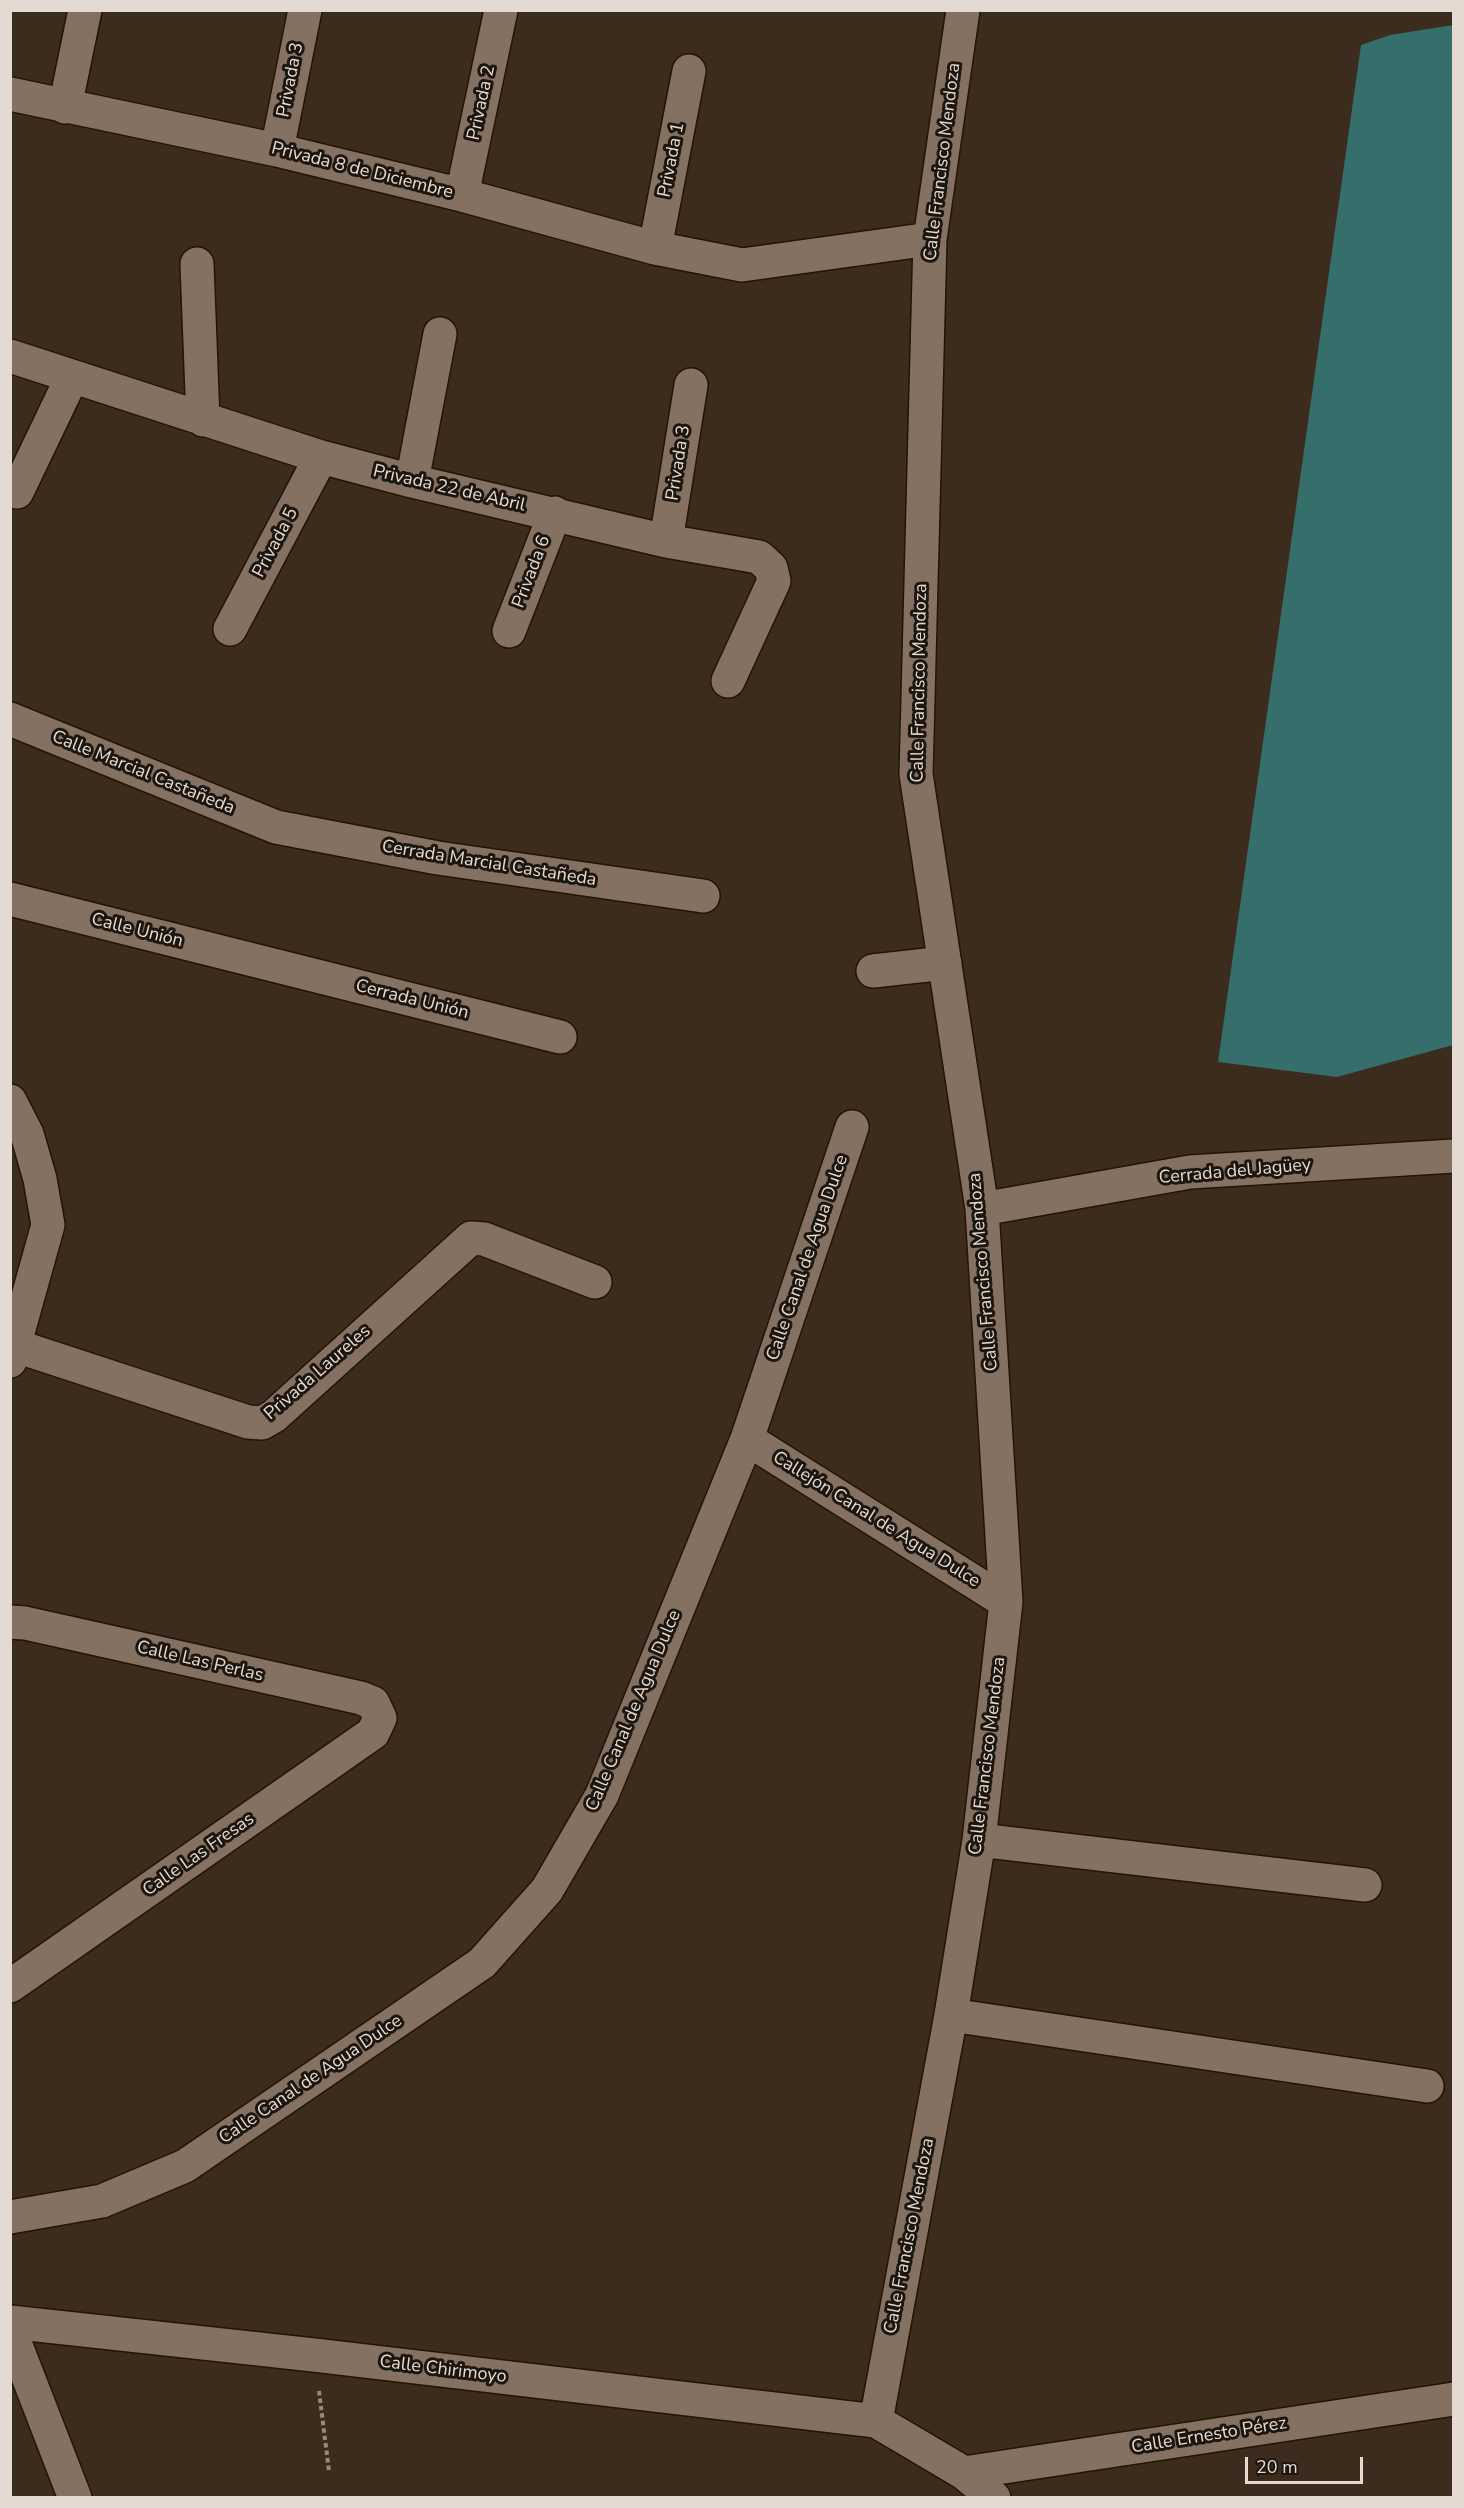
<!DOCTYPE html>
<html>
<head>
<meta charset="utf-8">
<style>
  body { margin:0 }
  #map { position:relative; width:1464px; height:2508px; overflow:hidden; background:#3c2c1d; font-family:"Nunito Sans",sans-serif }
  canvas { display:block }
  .frame { position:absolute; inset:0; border:12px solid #e5dad1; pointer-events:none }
  .scale { position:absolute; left:1245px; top:2457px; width:118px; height:27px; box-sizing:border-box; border:3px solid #e5dad1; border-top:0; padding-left:8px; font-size:18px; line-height:21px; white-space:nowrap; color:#e5dad1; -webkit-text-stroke:4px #1d160f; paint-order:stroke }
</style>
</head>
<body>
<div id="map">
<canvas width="1464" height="2508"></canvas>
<div class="frame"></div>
<div class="scale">20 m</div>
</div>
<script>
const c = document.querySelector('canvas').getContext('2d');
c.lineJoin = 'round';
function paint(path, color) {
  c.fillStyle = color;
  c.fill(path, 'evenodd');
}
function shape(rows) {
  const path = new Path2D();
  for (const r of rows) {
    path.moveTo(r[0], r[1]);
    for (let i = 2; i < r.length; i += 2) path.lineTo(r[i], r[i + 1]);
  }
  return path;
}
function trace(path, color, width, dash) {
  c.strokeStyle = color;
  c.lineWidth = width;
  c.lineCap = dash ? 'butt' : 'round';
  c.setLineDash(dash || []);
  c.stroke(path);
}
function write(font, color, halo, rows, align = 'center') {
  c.font = font + ' "Nunito Sans",sans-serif';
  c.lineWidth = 6;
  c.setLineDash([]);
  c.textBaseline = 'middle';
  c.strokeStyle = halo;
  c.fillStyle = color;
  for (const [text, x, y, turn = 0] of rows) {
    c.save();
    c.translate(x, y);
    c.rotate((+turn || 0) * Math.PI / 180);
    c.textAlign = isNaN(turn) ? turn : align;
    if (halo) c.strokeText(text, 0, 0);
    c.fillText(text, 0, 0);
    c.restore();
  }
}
const water = shape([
  [1453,25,1453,1045,1337,1077,1218,1062,1361,45,1390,35]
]);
const path = shape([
  [319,2391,329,2471]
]);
const street = shape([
  [10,94,277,150,462,195,655,248,742,265,930,239],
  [65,107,85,10],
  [277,150,305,10],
  [462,195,501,10],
  [655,248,689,71],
  [197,264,203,420],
  [10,356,321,457,412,481,666,541,759,557,771,568,774,581,728,681],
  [412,481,440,334],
  [17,492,72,377],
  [666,541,691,385],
  [230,629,321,457],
  [509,631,555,513],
  [10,719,276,827,438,858,703,896],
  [10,899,560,1037],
  [873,971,945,963],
  [10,1101,27,1134,40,1179,48,1225,10,1361],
  [982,1209,1190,1172,1454,1156],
  [13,1345,248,1422,262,1423,274,1416,471,1238,484,1239,595,1282],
  [747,1439,1006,1602],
  [10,1622,25,1623,361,1698,373,1703,380,1718,373,1733,10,1986],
  [979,1840,1365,1885],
  [951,2015,1427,2086],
  [10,2217,102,2201,185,2166,482,1963,547,1890,602,1795,747,1439,852,1127],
  [10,2322,314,2355,876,2421,964,2473,994,2498],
  [10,2330,75,2498],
  [876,2421,951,2015,979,1840,1006,1602,982,1209,916,774,930,239,963,10],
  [964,2473,1454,2399]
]);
const streetNames = [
  ["Privada 3",291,80,-79],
  ["Privada 2",482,103,-78],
  ["Privada 1",672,160,-79],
  ["Calle Francisco Mendoza",943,162,-83],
  ["Privada 8 de Diciembre",362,171,14],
  ["Privada 3",679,463,-81],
  ["Privada 22 de Abril",449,489,13],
  ["Privada 5",276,543,-62],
  ["Privada 6",532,572,-69],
  ["Calle Francisco Mendoza",920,683,-89],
  ["Calle Marcial Castañeda",143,773,22],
  ["Cerrada Marcial Castañeda",489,864,9],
  ["Calle Unión",137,931,14],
  ["Cerrada Unión",412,1000,14],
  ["Cerrada del Jagüey",1235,1172,-5],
  ["Calle Canal de Agua Dulce",808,1258,-71],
  ["Calle Francisco Mendoza",984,1272,-95],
  ["Privada Laureles",318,1373,-41],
  ["Callejón Canal de Agua Dulce",876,1520,32],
  ["Calle Las Perlas",200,1662,13],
  ["Calle Canal de Agua Dulce",634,1711,-67],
  ["Calle Francisco Mendoza",988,1756,-83],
  ["Calle Las Fresas",199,1855,-35],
  ["Calle Canal de Agua Dulce",311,2080,-34],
  ["Calle Francisco Mendoza",910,2236,-79],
  ["Calle Chirimoyo",443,2370,7],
  ["Calle Ernesto Pérez",1209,2436,-9]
];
paint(water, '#356e6b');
trace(street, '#231406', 36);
trace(path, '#96897d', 4, [4.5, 3]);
trace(street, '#847161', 33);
write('18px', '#e5dad1', '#1d160f', streetNames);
</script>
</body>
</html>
